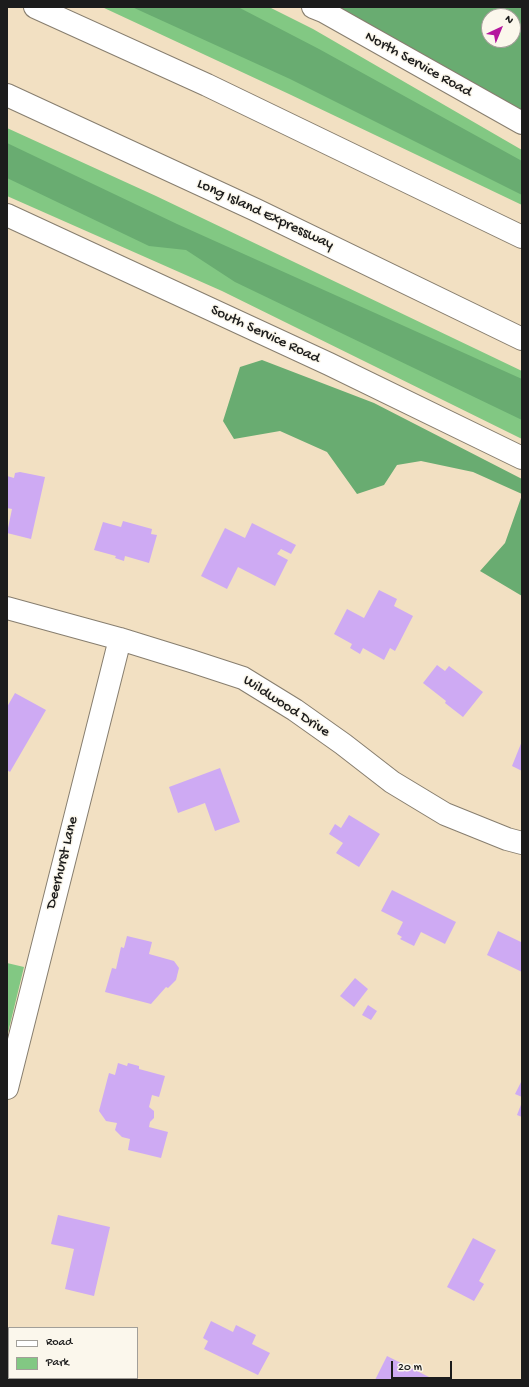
<!DOCTYPE html>
<html>
<head>
<meta charset="utf-8">
<style>
  body { margin:0 }
  #map { position:relative; width:529px; height:1387px; overflow:hidden; background:#f2e0c2; font-family:"Gochi Hand",sans-serif }
  canvas { display:block }
  .frame { position:absolute; inset:0; border:8px solid #1c1c1c; pointer-events:none }
  .legend { position:absolute; left:8px; top:1327px; width:130px; height:52px; box-sizing:border-box; background:#fbf7ec; border:1px solid #a29f99; margin:0; padding:5px 7px; list-style:none; font-size:12px; color:#1c1c1c }
  .legend li { display:flex; align-items:center; gap:8px; height:20px }
  .legend b { width:20px; border:1px solid #a29f99 }
  .north { position:absolute; left:481px; top:8px; width:40px; height:40px; box-sizing:border-box; background:#fbf7ec; border:1px solid #a29f99; border-radius:50%; rotate:44deg; font-size:11px; font-weight:700; line-height:16px; text-align:center; color:#1c1c1c }
  .north::after { content:''; display:block; margin:auto; width:14px; height:18px; background:#b5179e; clip-path:polygon(50% 0,100% 100%,50% 72%,0 100%) }
  .scale { position:absolute; left:391px; top:1361px; width:61px; height:18px; box-sizing:border-box; border:2px solid #1c1c1c; border-top:0; padding-left:5px; font-size:12px; line-height:14px; white-space:nowrap; color:#1c1c1c; -webkit-text-stroke:3px #fbf7ec; paint-order:stroke }
</style>
</head>
<body>
<div id="map">
<canvas width="529" height="1387"></canvas>
<div class="frame"></div>
<ul class="legend">
<li><b style="height:5px;background:#fff"></b>Road</li>
<li><b style="height:11px;background:#82c883"></b>Park</li>
</ul>
<div class="north">N</div>
<div class="scale">20 m</div>
</div>
<script>
const c = document.querySelector('canvas').getContext('2d');
c.lineJoin = 'round';
function paint(path, color) {
  c.fillStyle = color;
  c.fill(path, 'evenodd');
}
function shape(rows) {
  const path = new Path2D();
  for (const r of rows) {
    path.moveTo(r[0], r[1]);
    for (let i = 2; i < r.length; i += 2) path.lineTo(r[i], r[i + 1]);
  }
  return path;
}
function trace(path, color, width, dash) {
  c.strokeStyle = color;
  c.lineWidth = width;
  c.lineCap = dash ? 'butt' : 'round';
  c.setLineDash(dash || []);
  c.stroke(path);
}
function write(font, color, halo, rows, align = 'center') {
  c.font = font + ' "Gochi Hand",sans-serif';
  c.lineWidth = 3;
  c.setLineDash([]);
  c.textBaseline = 'middle';
  c.strokeStyle = halo;
  c.fillStyle = color;
  for (const [text, x, y, turn = 0] of rows) {
    c.save();
    c.translate(x, y);
    c.rotate((+turn || 0) * Math.PI / 180);
    c.textAlign = isNaN(turn) ? turn : align;
    if (halo) c.strokeText(text, 0, 0);
    c.fillText(text, 0, 0);
    c.restore();
  }
}
const green = shape([
  [102,7,269,7,313,29,522,150,522,205,289,94],
  [7,128,156,196,522,371,522,439,222,291,7,196],
  [7,963,24,967,7,1037]
]);
const forest = shape([
  [132,7,238,7,319,49,522,161,522,195,290,79],
  [333,7,522,7,522,117],
  [489,16,513,16,513,40,489,40],
  [7,143,177,224,522,379,522,420,235,282,186,250,149,246,7,178],
  [262,360,374,403,522,479,522,494,473,472,421,461,397,465,384,485,357,494,327,452,280,431,234,439,223,421,240,367],
  [522,495,522,596,480,571,505,543]
]);
const building = shape([
  [20,472,45,477,31,539,7,533,12,509,7,508,7,476,14,478,15,473],
  [123,521,152,529,151,534,157,535,149,563,125,556,124,561,115,558,116,556,94,550,103,522,121,527],
  [252,523,296,545,291,554,281,549,277,554,288,560,275,586,238,567,227,589,201,576,225,528,245,538],
  [379,590,397,599,394,606,413,616,395,651,390,648,384,660,363,648,360,654,350,648,352,644,334,634,347,609,364,618],
  [437,665,445,671,449,666,483,692,463,717,445,703,446,701,423,683],
  [15,693,46,710,10,772,7,770,7,707],
  [522,741,522,771,512,766],
  [220,768,240,822,215,831,205,803,178,813,169,787],
  [349,815,380,834,359,867,336,853,343,843,329,834,335,824,341,828],
  [392,890,456,922,445,944,421,932,414,946,400,939,402,937,397,934,403,922,381,911],
  [498,931,521,942,522,940,522,972,487,955],
  [127,936,152,942,149,954,174,961,179,968,176,980,168,988,166,987,151,1004,105,992,112,968,116,969,121,947,124,948],
  [355,978,368,989,354,1007,340,996],
  [368,1005,377,1011,371,1020,362,1015],
  [118,1063,127,1066,128,1063,139,1066,139,1069,165,1076,159,1097,152,1095,149,1107,154,1111,154,1118,150,1122,149,1127,168,1132,161,1158,128,1150,130,1139,122,1137,115,1130,117,1123,106,1121,99,1111,109,1073,115,1075],
  [522,1080,522,1097,515,1094],
  [522,1102,522,1117,517,1115],
  [58,1215,110,1227,94,1296,65,1289,74,1249,51,1244],
  [473,1238,496,1250,479,1281,484,1284,474,1301,447,1287],
  [211,1321,233,1332,236,1325,256,1335,252,1344,270,1353,258,1375,204,1349,208,1341,203,1338],
  [387,1356,435,1380,375,1380]
]);
const minor = shape([
  [7,608,120,639,191,661,243,678,295,710,343,744,392,782,445,814,507,839,522,843],
  [7,1088,120,639],
  [7,1371,9,1371],
  [26,1378,32,1380]
]);
const major = shape([
  [313,7,323,11,522,123],
  [7,215,329,364,522,458]
]);
const highway = shape([
  [35,7,207,85,522,237],
  [7,95,256,210,522,339]
]);
const streetNames = [
  ["North Service Road",418,65,29],
  ["Long Island Expressway",265,215,25],
  ["South Service Road",265,335,25],
  ["Wildwood Drive",286,707,33],
  ["Deerhurst Lane",63,863,-76]
];
paint(green, '#82c883');
paint(forest, '#69ac71');
paint(building, '#ceaaf3');
trace(minor, '#877e6f', 24);
trace(major, '#877e6f', 24);
trace(highway, '#877e6f', 24);
trace(minor, '#fff', 22);
trace(major, '#fff', 22);
trace(highway, '#fff', 22);
write('15px', '#1c1c1c', '#fbf7ec', streetNames);
</script>
</body>
</html>
